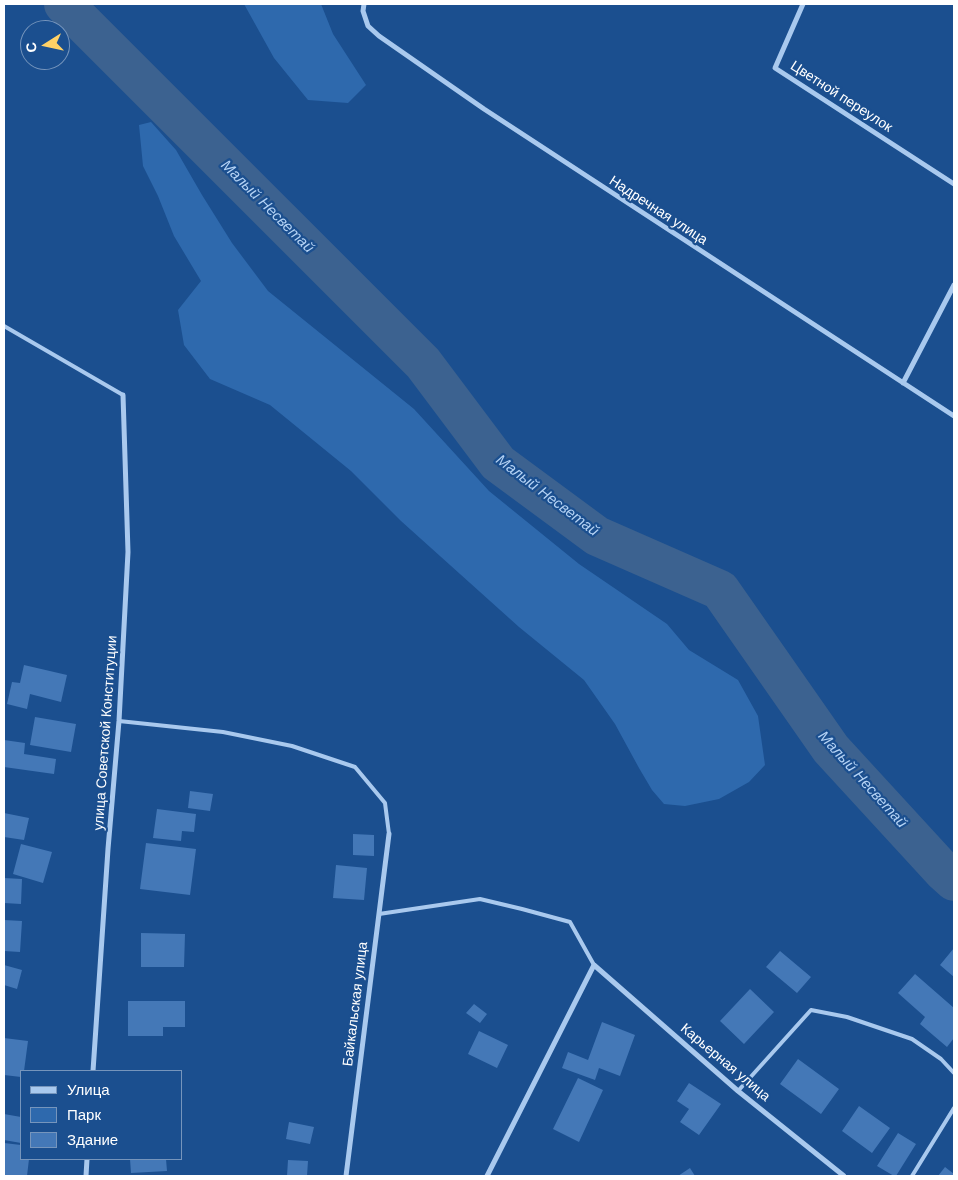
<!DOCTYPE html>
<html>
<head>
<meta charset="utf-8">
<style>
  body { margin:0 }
  #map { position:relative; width:958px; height:1180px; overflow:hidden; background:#1b4f8f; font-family:"DM Sans",sans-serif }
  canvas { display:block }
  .frame { position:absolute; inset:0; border:5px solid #fff; pointer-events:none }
  .legend { position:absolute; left:20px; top:1070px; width:162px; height:90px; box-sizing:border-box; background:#1b4f8f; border:1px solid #7695bc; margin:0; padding:6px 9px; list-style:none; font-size:15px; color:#fff }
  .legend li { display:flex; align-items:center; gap:10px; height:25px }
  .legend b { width:25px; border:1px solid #7695bc }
  .north { position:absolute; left:20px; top:20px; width:50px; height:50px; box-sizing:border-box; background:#1b4f8f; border:1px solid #7695bc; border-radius:50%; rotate:260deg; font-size:14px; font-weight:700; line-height:20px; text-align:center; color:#fff }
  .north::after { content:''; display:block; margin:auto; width:18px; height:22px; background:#ffd166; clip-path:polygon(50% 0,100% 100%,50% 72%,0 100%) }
</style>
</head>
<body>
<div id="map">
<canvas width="958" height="1180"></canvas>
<div class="frame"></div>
<ul class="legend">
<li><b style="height:6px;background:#a9c9ee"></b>Улица</li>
<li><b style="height:14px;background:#2e69ad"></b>Парк</li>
<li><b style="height:14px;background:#4478b7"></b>Здание</li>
</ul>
<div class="north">С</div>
</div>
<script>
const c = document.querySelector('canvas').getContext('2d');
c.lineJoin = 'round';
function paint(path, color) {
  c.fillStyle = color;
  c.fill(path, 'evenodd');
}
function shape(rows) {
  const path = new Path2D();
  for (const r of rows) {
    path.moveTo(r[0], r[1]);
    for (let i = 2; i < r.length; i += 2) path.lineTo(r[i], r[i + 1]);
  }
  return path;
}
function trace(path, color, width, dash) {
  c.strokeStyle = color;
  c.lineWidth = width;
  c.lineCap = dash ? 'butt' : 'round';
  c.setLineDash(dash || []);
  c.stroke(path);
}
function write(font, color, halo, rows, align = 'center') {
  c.font = font + ' "DM Sans",sans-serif';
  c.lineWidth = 4.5;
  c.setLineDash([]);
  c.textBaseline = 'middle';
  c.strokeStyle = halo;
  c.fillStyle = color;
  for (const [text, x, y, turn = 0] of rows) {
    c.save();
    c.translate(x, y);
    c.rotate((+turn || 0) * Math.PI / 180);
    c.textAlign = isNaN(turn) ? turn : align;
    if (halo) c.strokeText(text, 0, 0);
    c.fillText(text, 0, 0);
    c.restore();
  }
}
const green = shape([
  [244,4,321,4,333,34,366,85,348,103,308,100,274,58],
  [151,122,176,150,202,195,232,243,268,291,414,409,489,491,579,564,667,624,689,650,738,680,758,716,765,765,749,782,719,799,685,806,664,804,652,790,639,768,615,724,584,680,519,627,401,521,351,471,270,405,210,379,184,345,178,310,201,281,174,236,158,196,143,166,139,125]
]);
const river = shape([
  [64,4,423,363,498,463,597,536,720,590,831,749,944,872,954,881]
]);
const building = shape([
  [24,665,67,675,61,702,30,694,27,709,7,704,12,682,20,683],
  [35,717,76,724,71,752,30,745],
  [4,740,25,743,24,754,56,759,54,774,4,767],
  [190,791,213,794,210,811,188,808],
  [157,809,196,814,194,832,182,831,181,841,153,838],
  [4,813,29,818,24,840,4,837],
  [353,834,374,835,374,856,353,855],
  [146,843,196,849,190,895,140,889],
  [21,844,52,852,43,883,13,874],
  [336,865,367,868,364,900,333,898],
  [4,878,22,879,21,904,4,903],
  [4,920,22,921,20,952,4,951],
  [141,933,185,934,184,967,141,967],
  [954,948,954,977,940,965],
  [780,951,811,977,797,993,766,967],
  [4,965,22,970,17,989,4,985],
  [915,974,954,1008,954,1038,947,1047,920,1024,925,1017,898,993],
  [750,989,774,1012,744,1044,720,1021],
  [128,1001,185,1001,185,1027,163,1027,163,1036,128,1036],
  [474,1004,487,1014,480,1023,466,1013],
  [602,1022,635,1035,620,1076,599,1068,595,1080,562,1068,568,1052,588,1060],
  [479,1031,508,1045,497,1068,468,1054],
  [4,1038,28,1041,24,1071,21,1071,21,1077,4,1075],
  [798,1059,839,1089,821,1114,780,1084],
  [578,1078,603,1090,579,1142,553,1129],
  [689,1083,721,1104,699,1135,680,1122,689,1109,677,1101],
  [859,1106,890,1128,872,1153,842,1131],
  [4,1114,21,1117,21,1143,4,1140],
  [289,1122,314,1127,310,1144,286,1139],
  [898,1133,916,1144,896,1176,894,1176,877,1166],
  [4,1143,21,1145,21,1159,29,1159,27,1176,4,1176],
  [130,1159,166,1159,167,1171,131,1173],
  [288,1160,308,1161,307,1176,287,1176],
  [945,1167,954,1174,954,1176,938,1176],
  [690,1168,695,1176,678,1176]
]);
const service = shape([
  [4,326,123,395],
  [119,721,223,732,292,746,355,767,385,803,389,834],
  [379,914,480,899,522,909,570,922,594,965],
  [738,1091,811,1010,847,1017,912,1039,941,1059,954,1073],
  [912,1176,954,1108]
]);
const minor = shape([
  [364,4,363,11,368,26,379,36,484,109,954,416],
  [803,4,775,68,954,184],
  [903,383,954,285],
  [93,1071,108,849,119,721,128,552,123,395],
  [86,1176,87,1159],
  [346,1176,389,834],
  [487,1176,594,965,738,1091,844,1176]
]);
const streetNames = [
  ["Цветной переулок",841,97,33],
  ["Надречная улица",658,211,33],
  ["улица Советской Конституции",106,733,-86],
  ["Байкальская улица",356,1004,-83],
  ["Карьерная улица",725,1063,40]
];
const waterNames = [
  ["Малый Несветай",267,207,45],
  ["Малый Несветай",547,496,37],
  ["Малый Несветай",862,780,48]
];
paint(green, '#2e69ad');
trace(river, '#3c6290', 40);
paint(building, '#4478b7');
trace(service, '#a9c9ee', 4);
trace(minor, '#a9c9ee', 5);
write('14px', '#fff', '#1b4f8f', streetNames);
write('italic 15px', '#b5d3f5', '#1b4f8f', waterNames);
</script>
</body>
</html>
